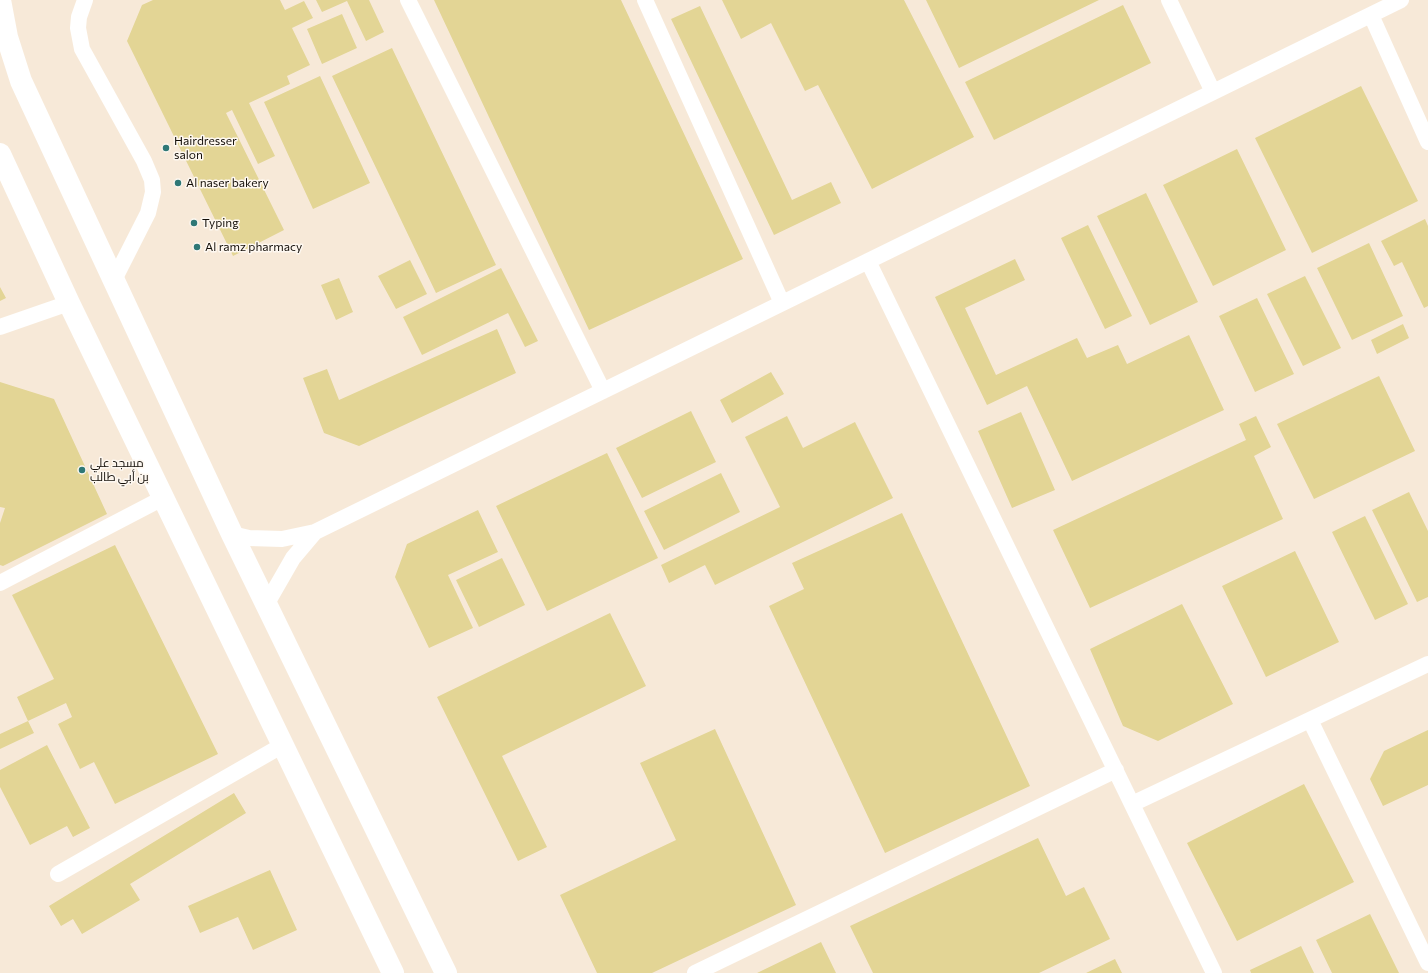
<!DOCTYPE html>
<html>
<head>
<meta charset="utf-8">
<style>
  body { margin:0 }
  canvas { display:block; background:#f7e9d8 }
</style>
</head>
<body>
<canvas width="1428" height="973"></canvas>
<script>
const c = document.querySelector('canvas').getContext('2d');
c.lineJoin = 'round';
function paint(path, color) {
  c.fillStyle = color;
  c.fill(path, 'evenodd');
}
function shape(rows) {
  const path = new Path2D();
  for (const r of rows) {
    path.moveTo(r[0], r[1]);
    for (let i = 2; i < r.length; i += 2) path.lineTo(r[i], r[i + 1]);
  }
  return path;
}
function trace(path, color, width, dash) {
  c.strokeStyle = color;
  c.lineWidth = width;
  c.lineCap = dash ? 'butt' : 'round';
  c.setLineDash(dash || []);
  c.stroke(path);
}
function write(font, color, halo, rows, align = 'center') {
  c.font = font + ' Commissioner,Cairo,sans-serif';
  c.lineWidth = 3;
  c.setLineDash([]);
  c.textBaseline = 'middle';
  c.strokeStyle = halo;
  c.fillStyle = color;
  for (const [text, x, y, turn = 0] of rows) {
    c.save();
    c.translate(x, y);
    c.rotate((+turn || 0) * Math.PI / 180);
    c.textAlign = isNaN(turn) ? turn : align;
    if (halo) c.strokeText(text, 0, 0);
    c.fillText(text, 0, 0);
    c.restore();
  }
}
const building = shape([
  [153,0,280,0,285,10,304,1,313,18,292,28,310,65,287,76,290,84,249,103,275,156,258,164,232,110,226,113,284,230,233,256,127,41,142,5],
  [316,0,369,0,384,32,366,41,347,1,322,12],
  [434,0,621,0,743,259,589,330],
  [722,0,904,0,974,137,872,189,818,85,805,91,771,23,741,39],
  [926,0,1099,0,959,68],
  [1123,5,1151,63,994,140,965,82],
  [700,6,792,200,831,182,841,203,774,235,671,19],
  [342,14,357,48,322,64,307,29],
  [392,48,496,265,436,293,332,76],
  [320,76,370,183,313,209,264,102],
  [1361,86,1418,201,1312,253,1255,138],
  [1237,149,1286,250,1213,286,1163,185],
  [1146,193,1198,302,1150,325,1097,216],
  [1425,219,1428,226,1428,306,1424,308,1402,262,1394,266,1381,241],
  [1088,225,1132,316,1105,329,1061,238],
  [1369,243,1403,316,1352,340,1317,268],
  [1015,259,1025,280,965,308,996,375,1077,338,1087,358,1118,345,1127,364,1189,335,1224,410,1072,481,1027,386,987,405,935,297],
  [410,260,427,294,396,309,378,276],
  [501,268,538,341,525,347,508,313,422,355,403,317],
  [1305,276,1341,348,1303,366,1267,294],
  [339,278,353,312,336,320,321,285],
  [0,287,6,298,0,301],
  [1257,298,1294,374,1255,392,1219,316],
  [1403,324,1409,338,1377,354,1371,340],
  [497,329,516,373,359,446,324,433,303,378,327,369,339,400],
  [771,372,784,394,732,423,720,400],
  [1379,376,1415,451,1314,499,1277,424],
  [0,382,54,399,107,514,3,566,0,565,0,523,5,508,0,507],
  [691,411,716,462,642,498,616,448],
  [1021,412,1055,490,1012,508,978,431],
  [787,416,803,448,855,422,893,498,715,585,705,565,669,583,661,565,780,507,745,437],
  [1256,416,1271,447,1254,456,1283,519,1090,608,1053,530,1246,440,1239,424],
  [607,453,658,558,547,611,496,506],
  [721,473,740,512,664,550,644,511],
  [1409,492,1428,531,1428,597,1417,602,1372,510],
  [478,510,498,552,448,575,473,628,429,648,395,577,407,544],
  [902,513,1030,786,885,853,769,606,804,589,792,563],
  [1365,516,1408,604,1375,620,1332,532],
  [115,545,218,754,115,804,94,762,80,769,58,724,72,717,66,703,28,721,17,697,54,679,12,595],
  [1295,551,1339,642,1266,677,1222,586],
  [502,558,525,605,479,627,456,580],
  [1182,604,1233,704,1158,741,1123,726,1090,649],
  [610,613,646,686,502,756,547,847,518,861,437,697],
  [28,721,34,733,0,749,0,734],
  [715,729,796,905,652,973,597,973,560,895,676,840,640,763],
  [1428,730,1428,785,1383,806,1370,779,1384,751],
  [47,745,90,828,73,837,67,826,30,845,0,787,0,770],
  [1304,784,1354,882,1237,941,1187,843],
  [234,793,246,813,130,884,140,900,82,934,73,919,61,926,49,906],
  [1038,838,1066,896,1084,887,1110,939,1039,973,873,973,850,926],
  [270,870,297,930,253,950,238,917,200,933,188,906],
  [1370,914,1399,973,1332,973,1316,940],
  [821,942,836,973,757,973],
  [1301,946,1314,973,1251,973,1250,970],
  [1115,959,1122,973,1086,973]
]);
const service = shape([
  [85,0,79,17,78,28,82,49,144,161,152,180,153,192,148,213,114,280],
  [408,0,603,391],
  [645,0,782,303],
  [1169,0,1213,92],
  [1371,15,1428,142],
  [868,261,1214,973],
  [0,327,69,303],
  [232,534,249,538,282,539,315,532,1401,0],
  [0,583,163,498],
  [266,605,293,558,315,532],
  [1310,720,1428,963],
  [1132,804,1428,664],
  [58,874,283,745],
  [695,973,1116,770]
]);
const secondary = shape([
  [0,0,7,37,21,81,232,534,446,973],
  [0,154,69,303,393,973]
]);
const markers = [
  [166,148,4,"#2f7876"],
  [178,183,4,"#2f7876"],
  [194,223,4,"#2f7876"],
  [197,247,4,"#2f7876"],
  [82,470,4,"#2f7876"]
];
const poiNames = [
  ["Hairdresser",174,141],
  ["salon",174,155],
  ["Al naser bakery",186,183],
  ["Typing",202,223],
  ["Al ramz pharmacy",205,247],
  ["مسجد علي",90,463],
  ["بن أبي طالب",90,477]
];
paint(building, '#e3d595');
trace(service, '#fff', 16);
trace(secondary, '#fff', 22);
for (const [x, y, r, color] of markers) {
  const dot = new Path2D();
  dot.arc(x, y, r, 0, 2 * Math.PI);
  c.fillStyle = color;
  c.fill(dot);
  trace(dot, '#fef8f1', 1.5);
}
write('12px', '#130e08', '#fef8f1', poiNames, 'left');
</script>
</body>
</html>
